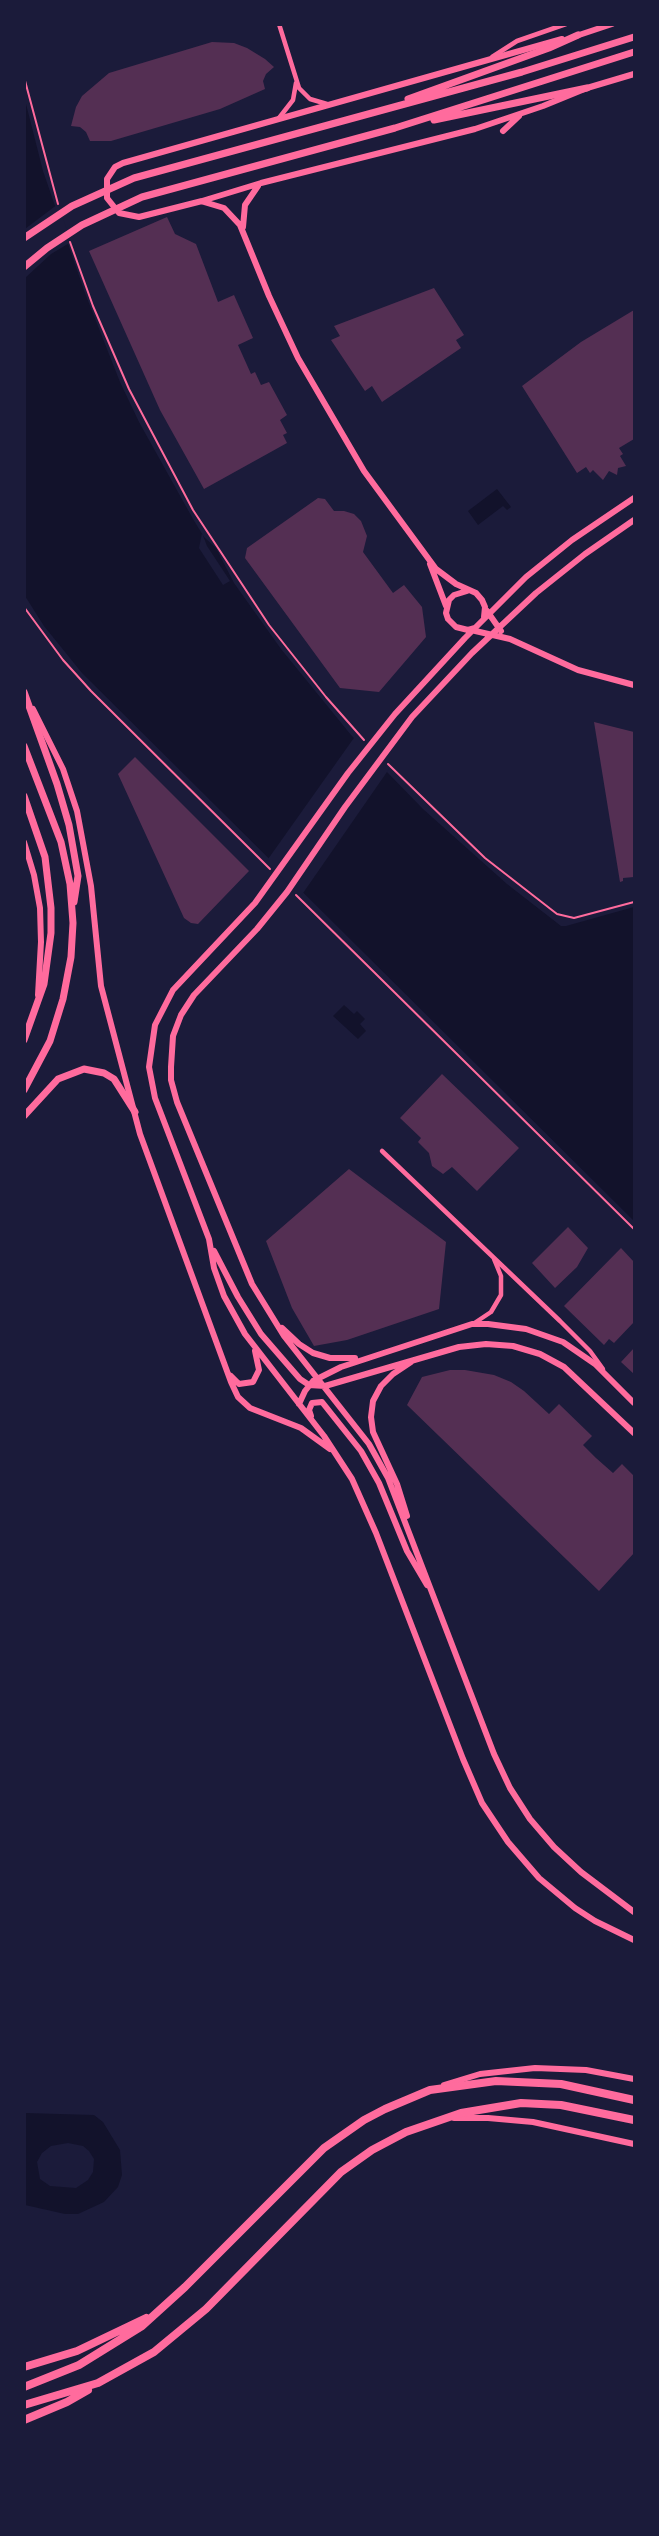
<!DOCTYPE html>
<html>
<head>
<meta charset="utf-8">
<style>
  body { margin:0 }
  #map { position:relative; width:659px; height:2536px; overflow:hidden; background:#1b1b3a; font-family:Literata,serif }
  canvas { display:block }
  .frame { position:absolute; inset:0; border:26px solid #1b1b3a; pointer-events:none }
</style>
</head>
<body>
<div id="map">
<canvas width="659" height="2536"></canvas>
<div class="frame"></div>
</div>
<script>
const c = document.querySelector('canvas').getContext('2d');
c.lineJoin = 'round';
function paint(path, color) {
  c.fillStyle = color;
  c.fill(path, 'evenodd');
}
function shape(rows) {
  const path = new Path2D();
  for (const r of rows) {
    path.moveTo(r[0], r[1]);
    for (let i = 2; i < r.length; i += 2) path.lineTo(r[i], r[i + 1]);
  }
  return path;
}
function trace(path, color, width, dash) {
  c.strokeStyle = color;
  c.lineWidth = width;
  c.lineCap = dash ? 'butt' : 'round';
  c.setLineDash(dash || []);
  c.stroke(path);
}
const water = shape([
  [24,96,43,171,85,293,120,382,139,422,193,519,204,537,216,548,234,583,281,649,351,735,423,809,507,884,561,926,566,926,634,907,634,1221,82,673,44,626,25,596],
  [497,489,511,507,507,510,503,506,478,525,468,511],
  [344,1005,354,1014,357,1011,365,1019,360,1024,366,1031,358,1039,333,1016],
  [25,2113,94,2115,103,2122,120,2150,122,2175,118,2187,104,2202,78,2214,65,2214,25,2205],
  [68,2143,83,2146,89,2151,94,2159,93,2172,88,2180,76,2188,50,2186,40,2179,37,2162,42,2153,51,2146]
]);
const pier = shape([
  [58,204,71,242,51,254,25,278,25,229],
  [202,533,207,546,230,581,223,585,199,548],
  [356,735,389,769,301,896,266,862]
]);
const building = shape([
  [212,42,234,43,247,48,265,59,274,67,266,74,263,81,265,89,220,109,111,141,90,141,86,132,80,127,71,126,76,107,82,96,109,73],
  [167,217,175,234,196,244,218,302,234,295,253,338,238,345,251,374,255,372,261,385,269,382,287,415,280,420,287,433,283,435,287,443,204,489,160,410,89,251],
  [434,288,464,335,456,340,461,348,382,402,372,386,365,391,331,340,340,336,334,326],
  [634,310,634,439,619,448,623,454,620,456,626,466,618,468,617,475,609,471,603,480,593,470,590,473,586,467,577,473,522,386,581,342],
  [318,498,325,499,334,511,344,511,354,514,361,521,367,536,363,552,393,593,404,585,422,607,426,637,379,692,340,688,245,558,247,548],
  [594,722,634,732,634,877,623,878,623,881,620,882],
  [135,757,249,871,198,924,191,923,184,918,118,774],
  [442,1074,519,1148,477,1191,452,1167,443,1174,432,1166,429,1153,418,1142,421,1138,400,1118],
  [349,1169,446,1242,439,1309,347,1340,314,1346,292,1308,266,1241],
  [568,1227,588,1248,577,1267,555,1288,532,1263],
  [621,1248,634,1262,634,1322,614,1343,609,1339,604,1345,564,1306],
  [634,1348,634,1374,621,1362],
  [450,1370,465,1370,494,1375,511,1382,524,1391,549,1414,559,1404,592,1436,583,1445,596,1458,613,1473,622,1464,634,1476,634,1553,599,1591,407,1405,422,1377]
]);
const path = shape([
  [24,77,58,204],
  [70,242,93,306,129,389,193,510,269,625,326,697,364,740],
  [24,607,63,660,91,691,270,869],
  [388,764,485,858,557,914,574,918,634,902],
  [296,895,634,1229]
]);
const minor = shape([
  [279,24,299,88,310,99,327,104],
  [492,57,517,41,566,24],
  [279,118,293,100,296,83],
  [382,1151,560,1321,590,1351,603,1369],
  [473,1324,491,1312,501,1295,501,1276,494,1259]
]);
const tertiary = shape([
  [576,36,612,24],
  [562,39,123,163,115,167,107,179,107,198,119,213,139,217,202,201,261,183,475,129,543,106,587,88,634,74],
  [503,131,519,116],
  [204,202,224,208,240,225,269,296,298,358,364,471,436,569,456,584,476,593,482,600,485,607,484,617],
  [243,227,245,205,258,186],
  [634,498,572,540,526,577,465,638,395,714,348,773,255,903,173,990,155,1025,149,1067,155,1098,209,1239,214,1268,224,1296,245,1334,324,1436,352,1479,376,1533,463,1759,482,1803,508,1842,539,1878,575,1908,595,1921,634,1940],
  [634,520,585,554,536,593,472,653,412,717,345,807,287,892,257,929,194,995,181,1015,173,1036,171,1067,171,1080,177,1102,252,1284,284,1336,369,1444,388,1478,494,1754,510,1788,530,1819,554,1847,581,1872,634,1912],
  [430,564,446,606],
  [467,591,454,595,449,600,446,613,448,619,456,627,468,630,475,628],
  [487,611,501,631],
  [471,630,510,639,578,670,634,685],
  [33,709,63,769,77,811,91,886,101,986,140,1134,231,1382,238,1397,250,1408,301,1428,330,1449],
  [24,842,34,875,40,908,41,942,38,995],
  [214,1251,238,1297,261,1334,300,1379,309,1385,325,1386,459,1347,486,1344,513,1346,540,1354,564,1367,634,1433],
  [282,1328,299,1344,313,1353,330,1358,355,1358],
  [231,1376,239,1384,253,1382,259,1370,255,1351],
  [299,1404,305,1391,313,1381,341,1367,472,1324,488,1324,526,1329,563,1342,595,1364,634,1403],
  [311,1416,309,1410,312,1403,322,1402,361,1451,379,1483,407,1551,427,1585],
  [407,1516,397,1484,373,1432,371,1417,373,1401,381,1386,393,1374,411,1362],
  [444,2085,480,2074,535,2068,586,2070,634,2079],
  [454,2118,488,2118,533,2122,634,2144]
]);
const secondary = shape([
  [408,99,549,48,578,35],
  [434,120,587,88],
  [24,238,72,206,134,178,522,72,634,37],
  [24,267,47,248,82,225,142,197,395,128,634,52],
  [24,692,57,784,69,825,78,876,74,902],
  [24,746,61,842,70,884,73,923,71,957,63,999,50,1041,24,1090],
  [24,796,45,857,51,908,51,933,44,984,24,1040],
  [24,1116,58,1079,84,1069,104,1073,114,1079,135,1112]
]);
const primary = shape([
  [24,2367,77,2351,146,2318],
  [24,2387,79,2365,142,2326,185,2287,324,2148,364,2120,385,2109,430,2090,496,2081,561,2084,634,2100],
  [24,2405,98,2383,154,2352,206,2309,341,2172,372,2150,406,2132,461,2113,521,2103,561,2105,634,2120],
  [24,2420,67,2402,88,2390]
]);
paint(water, '#12122b');
paint(pier, '#1b1b3a');
paint(building, '#542f53');
trace(path, '#ff6b9d', 2);
trace(minor, '#ff6b9d', 4.5);
trace(tertiary, '#ff6b9d', 6);
trace(secondary, '#ff6b9d', 7);
trace(primary, '#ff6b9d', 8);
</script>
</body>
</html>
